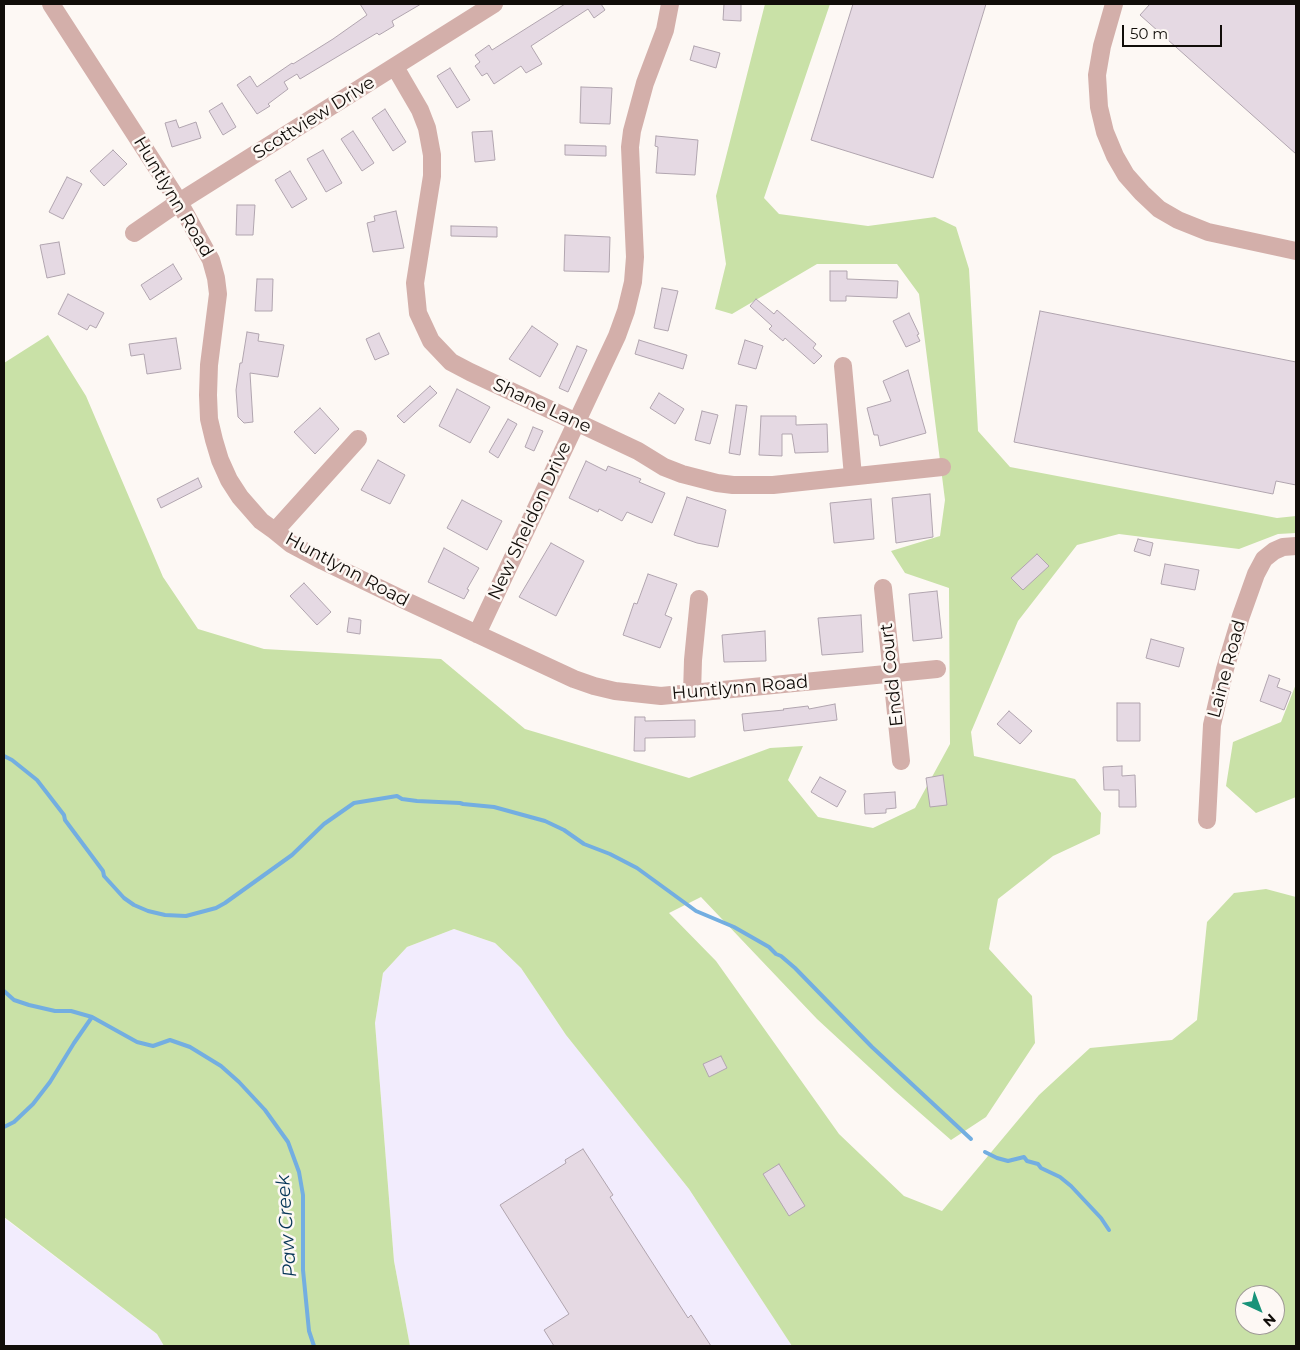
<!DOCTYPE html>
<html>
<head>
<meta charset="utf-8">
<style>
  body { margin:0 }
  #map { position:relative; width:1300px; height:1350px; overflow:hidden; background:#fdf8f4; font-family:Montserrat,sans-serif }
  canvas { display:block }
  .frame { position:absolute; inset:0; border:5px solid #110d09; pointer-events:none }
  .north { position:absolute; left:1235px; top:1285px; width:50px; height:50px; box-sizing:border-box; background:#fdf8f4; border:1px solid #9f9a96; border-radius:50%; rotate:137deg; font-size:14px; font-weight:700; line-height:20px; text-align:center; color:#110d09 }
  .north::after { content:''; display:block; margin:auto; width:18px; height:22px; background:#189379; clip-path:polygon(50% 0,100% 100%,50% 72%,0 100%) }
  .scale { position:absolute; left:1122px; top:25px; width:100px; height:22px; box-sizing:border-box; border:2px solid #110d09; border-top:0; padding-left:6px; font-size:15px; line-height:18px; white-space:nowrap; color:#110d09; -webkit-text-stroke:4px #fdf8f4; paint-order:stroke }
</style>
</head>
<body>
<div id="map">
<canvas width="1300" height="1350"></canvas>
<div class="frame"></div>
<div class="north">N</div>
<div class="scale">50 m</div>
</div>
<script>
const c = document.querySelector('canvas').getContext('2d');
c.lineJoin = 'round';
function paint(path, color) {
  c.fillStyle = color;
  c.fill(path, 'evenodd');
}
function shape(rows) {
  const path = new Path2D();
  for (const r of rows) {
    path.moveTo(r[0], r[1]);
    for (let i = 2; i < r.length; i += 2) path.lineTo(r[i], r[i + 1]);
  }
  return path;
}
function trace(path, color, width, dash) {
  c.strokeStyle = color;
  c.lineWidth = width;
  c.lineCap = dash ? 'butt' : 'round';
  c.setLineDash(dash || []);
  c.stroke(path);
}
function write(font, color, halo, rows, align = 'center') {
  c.font = font + ' Montserrat,sans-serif';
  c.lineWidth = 5;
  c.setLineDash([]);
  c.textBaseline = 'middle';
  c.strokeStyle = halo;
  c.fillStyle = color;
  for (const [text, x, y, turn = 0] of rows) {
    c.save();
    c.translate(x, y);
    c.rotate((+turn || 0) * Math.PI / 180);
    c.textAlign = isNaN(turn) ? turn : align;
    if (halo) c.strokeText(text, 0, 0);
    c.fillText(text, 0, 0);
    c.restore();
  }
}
const industrial = shape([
  [454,929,495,943,521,968,566,1035,689,1189,792,1346,410,1346,394,1261,375,1023,383,973,407,947],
  [4,1218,157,1334,164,1346,4,1346]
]);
const green = shape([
  [765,4,830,4,764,198,779,214,868,226,935,217,956,227,969,269,978,431,1010,467,1277,518,1296,516,1296,533,1278,534,1239,549,1119,534,1077,545,1018,621,971,732,974,756,1075,779,1101,813,1100,834,1053,856,998,899,989,949,1032,996,1035,1043,986,1117,951,1140,895,1091,817,1019,701,897,669,913,716,961,839,1134,904,1196,942,1211,1039,1095,1090,1048,1172,1040,1197,1020,1207,922,1234,893,1266,889,1296,897,1296,1346,792,1346,689,1189,566,1035,521,968,495,943,454,929,407,947,383,973,375,1023,394,1261,410,1346,164,1346,157,1334,4,1217,4,363,48,335,86,396,163,577,198,629,264,649,441,659,525,729,689,778,770,748,803,746,788,780,818,817,873,828,915,808,950,744,949,588,905,573,891,551,940,536,945,500,919,294,897,264,817,264,732,314,715,309,726,264,716,196],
  [1245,1295,1275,1295,1275,1325,1245,1325],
  [1296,684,1296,797,1256,813,1226,786,1233,742,1281,722]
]);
const stream = shape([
  [4,756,12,760,37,780,64,815,65,820,103,871,104,876,124,898,134,905,148,911,165,915,186,916,216,908,225,903,292,855,324,824,354,803,397,796,402,799,417,801,460,803,463,804,494,807,545,821,564,830,584,844,610,854,637,868,696,911,734,927,769,947,776,954,781,956,795,968,872,1047,971,1139],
  [4,991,14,1000,29,1005,55,1011,71,1011,92,1017,137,1042,153,1046,170,1040,190,1047,221,1066,239,1082,265,1110,288,1142,299,1172,303,1195,303,1270,309,1331,314,1346],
  [4,1127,14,1122,33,1104,50,1082,74,1043,92,1017],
  [985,1152,997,1158,1008,1161,1024,1157,1027,1161,1038,1164,1041,1168,1060,1177,1071,1186,1101,1218,1109,1230]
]);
const building = shape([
  [360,4,421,4,392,21,394,26,379,35,377,33,300,79,297,74,284,82,288,89,268,104,270,106,257,114,237,85,250,76,257,87,292,63,293,64,333,39,367,15,360,4],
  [565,4,601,4,605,10,594,18,588,9,531,46,542,64,526,73,521,66,494,84,487,73,482,76,475,66,480,62,475,55,489,45,492,50,565,4],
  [724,4,741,4,741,21,723,20,724,4],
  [853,4,986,4,933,178,811,140,853,4],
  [1150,4,1296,4,1296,154,1140,15,1150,4],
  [694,46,720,53,716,68,690,60,694,46],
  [450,68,470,100,457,108,437,76,450,68],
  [581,87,612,88,610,124,580,123,581,87],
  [222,103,236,127,223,135,209,111,222,103],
  [385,109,406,142,393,151,372,118,385,109],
  [176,120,179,128,196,122,201,138,172,147,165,123,176,120],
  [353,131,374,163,362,171,341,139,353,131],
  [492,131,495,160,475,162,472,132,492,131],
  [656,136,698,140,695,175,656,173,658,147,655,146,656,136],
  [565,145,606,146,606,156,565,155,565,145],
  [113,150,127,164,104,186,90,171,113,150],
  [323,150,342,183,326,192,307,159,323,150],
  [290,171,307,199,292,208,275,180,290,171],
  [67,177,82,184,63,219,49,212,67,177],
  [237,205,255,205,253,235,236,235,237,205],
  [396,211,404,248,373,252,367,223,375,221,374,216,396,211],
  [451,226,497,227,497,237,451,236,451,226],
  [565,235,610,237,609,272,564,271,565,235],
  [59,242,65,274,47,278,40,245,59,242],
  [173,264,182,279,150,300,141,285,173,264],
  [830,271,847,271,847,279,898,281,897,298,846,296,846,301,830,301,830,271],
  [257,279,273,279,272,311,255,311,257,279],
  [662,288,678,291,668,331,654,328,662,288],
  [68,294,104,313,96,328,90,325,87,330,58,314,68,294],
  [756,299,774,314,777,310,816,344,813,348,822,356,814,364,785,338,783,341,769,329,772,326,750,306,756,299],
  [1040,311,1296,362,1296,485,1276,481,1273,494,1014,442,1040,311],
  [909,313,919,334,917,335,920,341,906,347,893,321,909,313],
  [532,326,558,344,540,377,509,359,532,326],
  [247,332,259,334,258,341,284,345,278,377,250,373,253,422,244,423,238,417,236,390,240,363,242,363,247,332],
  [379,333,389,354,375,360,366,339,379,333],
  [176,338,181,369,147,374,144,354,131,356,129,344,176,338],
  [639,340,687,355,683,369,635,354,639,340],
  [745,340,763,346,756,369,738,364,745,340],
  [577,346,587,350,568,392,559,388,577,346],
  [908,370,926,433,880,446,878,435,874,435,867,408,891,401,883,381,908,370],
  [430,386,437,393,404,423,397,416,430,386],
  [457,389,490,407,470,443,439,426,457,389],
  [659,393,684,409,675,424,650,408,659,393],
  [736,405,747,406,740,455,729,453,736,405],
  [320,408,339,429,315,454,294,432,320,408],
  [702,411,718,415,710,444,695,440,702,411],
  [761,416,796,416,796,425,827,424,828,452,795,453,792,434,782,434,782,456,759,455,761,416],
  [508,419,517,424,498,458,489,452,508,419],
  [533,427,543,431,534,451,525,447,533,427],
  [378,460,405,475,390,504,361,490,378,460],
  [586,461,606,471,608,466,641,479,639,482,665,493,652,523,627,512,622,521,599,509,598,512,569,498,586,461],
  [198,478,202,487,161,508,157,499,198,478],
  [930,494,933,537,896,543,892,498,930,494],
  [687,497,726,510,718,547,697,543,674,535,687,497],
  [871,499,874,539,834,543,830,503,871,499],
  [462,500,502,521,487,550,447,528,462,500],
  [1138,539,1153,543,1150,556,1134,551,1138,539],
  [551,543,584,561,556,616,519,597,551,543],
  [444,548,479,568,467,589,469,590,464,599,428,582,444,548],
  [1037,554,1049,566,1023,590,1011,578,1037,554],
  [1165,564,1199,570,1195,590,1161,584,1165,564],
  [648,574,677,584,665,615,672,618,660,648,623,635,634,603,637,604,648,574],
  [304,583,331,612,317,625,290,596,304,583],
  [937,591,942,638,913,641,909,594,937,591],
  [861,615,863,652,822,655,818,618,861,615],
  [349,618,361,620,360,634,347,632,349,618],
  [765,631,766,661,724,662,722,635,765,631],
  [1151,639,1184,648,1179,667,1146,658,1151,639],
  [1269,675,1280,679,1277,687,1291,692,1284,710,1260,701,1269,675],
  [1117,703,1140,703,1140,741,1117,741,1117,703],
  [835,704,837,720,744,731,742,714,784,710,783,709,808,706,809,709,835,704],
  [1009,711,1032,731,1020,744,997,724,1009,711],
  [635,717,645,717,645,721,695,720,695,737,645,738,645,751,634,751,635,717],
  [1122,766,1122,776,1135,775,1136,807,1119,807,1119,790,1104,790,1103,767,1122,766],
  [943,775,947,805,930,807,926,778,943,775],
  [820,777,846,791,837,807,811,792,820,777],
  [895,792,896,808,886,809,886,813,865,814,864,794,895,792],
  [721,1056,727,1068,709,1077,703,1064,721,1056],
  [583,1149,613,1195,610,1197,688,1318,691,1315,711,1346,554,1346,544,1330,569,1314,500,1205,566,1163,565,1160,583,1149],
  [779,1164,805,1206,789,1216,763,1174,779,1164]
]);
const minor = shape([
  [51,4,179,202,211,260,216,278,218,294,209,365,208,395,209,419,214,440,220,460,229,480,240,497,261,521,275,531,291,544,323,561,404,600,574,679,594,686,615,691,661,696,937,669],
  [1114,4,1102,46,1097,75,1099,107,1105,132,1115,156,1126,175,1142,193,1159,209,1178,220,1208,232,1296,251],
  [395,67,420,110,427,128,432,155,432,176,415,283,418,313,431,341,451,362,470,372,638,451,664,467,682,474,717,483,733,485,773,485,942,467],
  [134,233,179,202,494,4],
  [843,366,853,476],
  [275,531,358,439],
  [883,588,901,761],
  [477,634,617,336,626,311,633,282,635,257,630,147,632,131,645,83,665,30,670,4],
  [692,693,693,660,699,599],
  [1207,820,1212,725,1225,669,1241,616,1256,574,1264,559,1274,551,1283,547,1296,546]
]);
const streetNames = [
  ["Scottview Drive",314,118,-32],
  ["Huntlynn Road",173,197,59],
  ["Shane Lane",542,406,25],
  ["New Sheldon Drive",530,521,-65],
  ["Huntlynn Road",347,570,28],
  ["Laine Road",1227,669,-75],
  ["Endd Court",892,675,-96],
  ["Huntlynn Road",740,688,-5]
];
const waterNames = [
  ["Paw Creek",287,1226,-94]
];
paint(industrial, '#f2ecfd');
paint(green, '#c9e1a7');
trace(stream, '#73aee1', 4);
paint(building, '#e5d9e3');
trace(building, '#b1a5af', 1);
trace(minor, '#d3afaa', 18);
write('18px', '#110d09', '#fdf8f4', streetNames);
write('italic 19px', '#073657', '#fdf8f4', waterNames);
</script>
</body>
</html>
